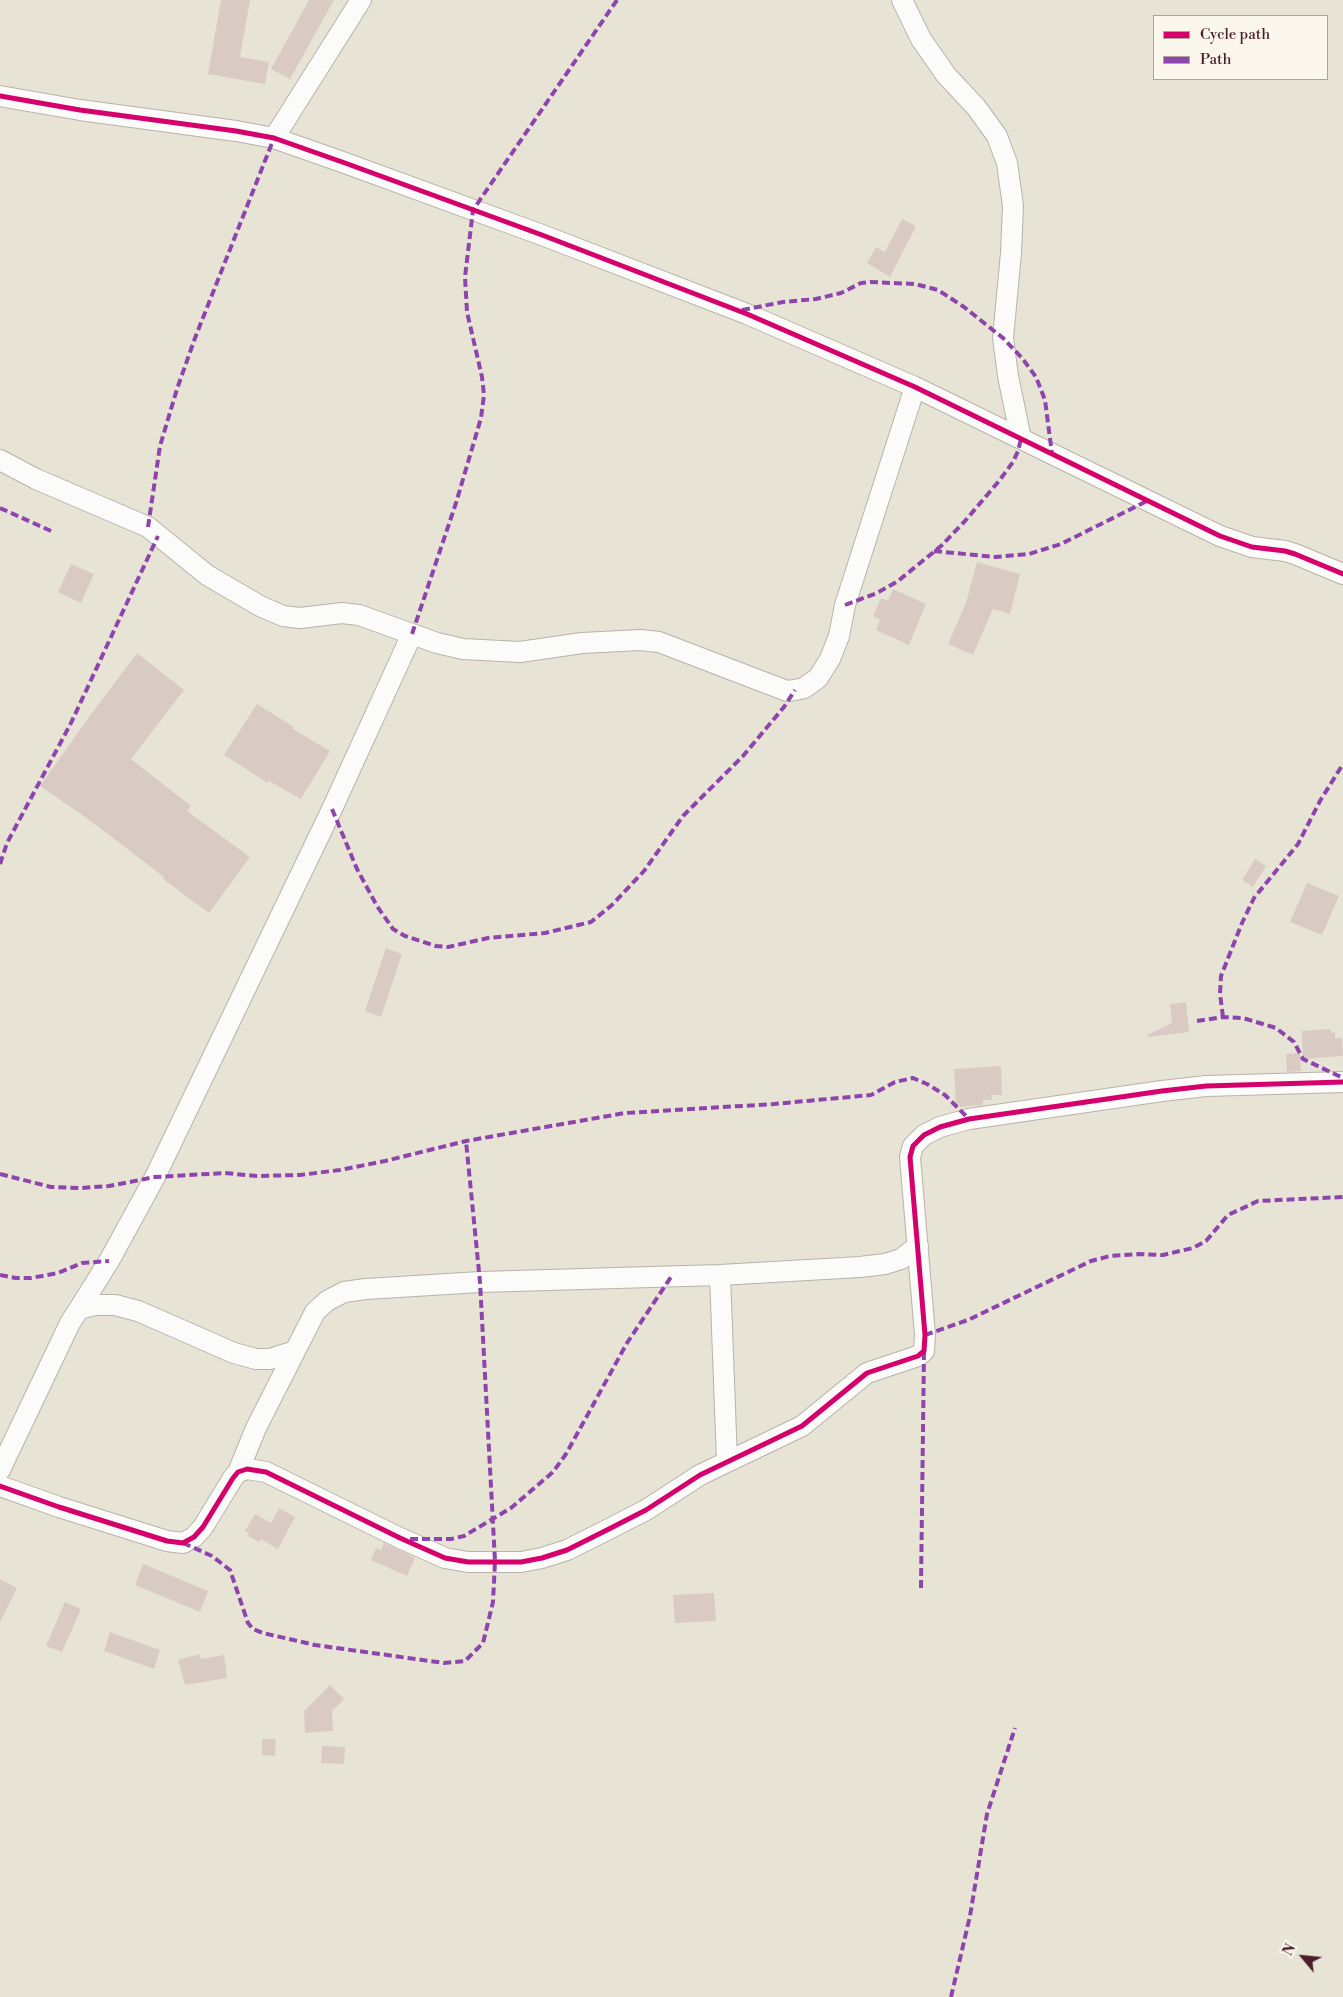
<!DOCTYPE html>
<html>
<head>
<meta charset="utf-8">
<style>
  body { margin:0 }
  #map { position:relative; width:1343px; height:1997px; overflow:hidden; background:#e7e4d6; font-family:"Libre Bodoni",serif }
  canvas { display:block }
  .legend { position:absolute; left:1153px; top:15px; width:175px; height:65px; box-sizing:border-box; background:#fbf7ec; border:1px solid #b4a19f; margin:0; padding:6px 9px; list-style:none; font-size:15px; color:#4a1f2b }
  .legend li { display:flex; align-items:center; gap:10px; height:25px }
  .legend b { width:25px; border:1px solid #b4a19f }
  .north { position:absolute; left:1278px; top:1932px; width:50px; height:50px; -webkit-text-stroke:4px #fbf7ec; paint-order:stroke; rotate:298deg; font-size:14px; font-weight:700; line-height:20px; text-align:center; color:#4a1f2b }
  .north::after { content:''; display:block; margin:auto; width:18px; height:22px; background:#4a1f2b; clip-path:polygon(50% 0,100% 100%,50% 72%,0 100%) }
</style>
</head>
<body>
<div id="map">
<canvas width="1343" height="1997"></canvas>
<ul class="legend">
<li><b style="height:6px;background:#d6006c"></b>Cycle path</li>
<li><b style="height:6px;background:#8e44ad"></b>Path</li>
</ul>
<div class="north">N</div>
</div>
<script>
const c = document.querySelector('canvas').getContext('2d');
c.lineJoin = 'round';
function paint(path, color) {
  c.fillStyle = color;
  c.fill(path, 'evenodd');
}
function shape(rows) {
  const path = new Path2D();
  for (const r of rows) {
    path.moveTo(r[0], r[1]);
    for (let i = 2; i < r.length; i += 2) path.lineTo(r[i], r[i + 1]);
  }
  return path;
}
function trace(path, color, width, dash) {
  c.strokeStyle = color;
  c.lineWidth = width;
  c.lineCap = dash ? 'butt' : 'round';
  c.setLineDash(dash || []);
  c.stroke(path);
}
const building = shape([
  [221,0,250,0,240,57,269,62,265,84,208,74],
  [309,0,334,0,290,79,271,69],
  [902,219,916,226,890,277,867,263,876,247,885,252],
  [977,562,1020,574,1010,614,993,609,973,655,948,644,966,603],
  [71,564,94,574,81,603,58,592],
  [893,589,926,604,909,645,876,630,880,620,873,616,881,598,888,601],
  [137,653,184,690,131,759,191,806,187,811,250,857,209,913,163,879,164,877,88,819,40,786,92,713],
  [257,704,294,727,293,729,330,751,301,799,269,781,268,783,224,755],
  [1255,859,1266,866,1253,887,1242,880],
  [1307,883,1339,896,1322,935,1290,922],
  [386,948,402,954,381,1017,365,1011],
  [1186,1002,1189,1032,1148,1037,1147,1035,1172,1023,1170,1004],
  [1331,1029,1331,1033,1335,1032,1335,1038,1342,1038,1343,1056,1303,1059,1302,1031],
  [1300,1053,1301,1071,1287,1072,1286,1054],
  [1001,1066,1002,1095,991,1095,992,1100,983,1100,983,1105,960,1107,960,1105,956,1105,954,1069],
  [279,1508,295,1517,278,1549,261,1539,259,1542,248,1536,249,1533,245,1531,255,1514,271,1523],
  [384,1543,415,1558,407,1576,371,1560,376,1548,381,1550],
  [143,1564,208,1591,200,1612,135,1585],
  [0,1579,17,1588,0,1622],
  [714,1593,716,1621,675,1623,673,1595],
  [65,1602,81,1609,62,1652,46,1646],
  [110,1632,160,1650,154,1669,104,1651],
  [199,1654,201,1659,224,1655,227,1678,185,1685,178,1660],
  [330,1685,344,1699,332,1711,333,1731,305,1733,304,1711],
  [262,1739,276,1739,275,1756,262,1755],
  [322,1746,345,1747,344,1764,321,1763]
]);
const minor = shape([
  [902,0,921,39,946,75,976,107,997,136,1007,163,1013,206,1011,253,1003,338,1008,376,1021,439],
  [0,96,80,110,236,131,274,138,345,163,542,235,747,314,915,387,1220,536,1252,547,1285,551,1295,554,1343,574],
  [274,138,361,0],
  [0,460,36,479,148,527,207,575,260,606,283,616,300,618,342,613,359,615,437,643,463,649,520,652,582,643,640,640,659,642,779,688,787,691,795,690,804,688,818,678,830,659,839,636,845,605,915,387],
  [720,1275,727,1461],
  [79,1309,109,1261,155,1177,332,809,412,634],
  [0,1470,70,1323,79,1309,95,1305,115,1305,138,1311,234,1353,256,1359,270,1359,295,1351],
  [238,1472,256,1428,315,1312,327,1301,344,1292,366,1289,480,1282,720,1275,860,1267,885,1264,901,1259,918,1246],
  [0,1486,59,1507,167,1541,183,1543,194,1537,203,1527,233,1478,238,1472,247,1469,266,1472,400,1538,445,1558,468,1562,521,1562,542,1558,567,1550,605,1531,646,1510,700,1475,802,1426,867,1373,918,1356,924,1351,925,1335,910,1157,913,1146,924,1135,940,1127,969,1119,1162,1091,1206,1086,1343,1082]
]);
const quiet = shape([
  [742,310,783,302,816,299,841,293,861,283,870,282,915,284,938,290,964,307,1003,338,1022,358,1036,377,1045,400,1052,454],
  [0,508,51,531],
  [148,527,160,446,177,389,195,338,274,138],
  [934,551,995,557,1029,554,1061,544,1147,501],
  [845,605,877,593,898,581,941,546,965,521,999,481,1013,462,1018,451,1021,439],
  [412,634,456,503,481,418,484,395,482,377,467,312,465,277,473,210,617,0],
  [332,809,357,869,377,906,393,929,405,936,436,946,448,947,488,938,545,933,591,922,612,905,644,871,683,816,743,756,784,707,795,690],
  [0,864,7,843,71,723,158,536],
  [1223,1017,1220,994,1221,976,1242,923,1254,898,1298,844,1320,801,1343,764],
  [1197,1021,1223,1017,1243,1018,1276,1028,1294,1042,1303,1059,1343,1078],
  [0,1174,51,1187,81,1188,109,1186,155,1177,225,1173,257,1176,300,1175,340,1170,385,1161,466,1141,625,1113,774,1104,871,1095,895,1082,913,1078,927,1084,945,1095,969,1119],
  [0,1275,16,1278,31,1278,58,1273,82,1263,109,1261],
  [925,1335,968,1320,1091,1261,1110,1256,1139,1254,1163,1255,1193,1248,1206,1241,1228,1215,1258,1201,1343,1197],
  [410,1539,451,1539,464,1536,511,1508,553,1472,566,1454,627,1343,671,1277],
  [183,1543,212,1556,230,1570,248,1623,253,1629,263,1633,315,1645,444,1663,465,1661,483,1643,493,1602,495,1561,480,1282,466,1141],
  [921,1588,924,1351],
  [951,1997,970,1916,987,1814,1015,1728]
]);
const cycleway = shape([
  [0,96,80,110,236,131,274,138,345,163,542,235,747,314,915,387,1220,536,1252,547,1285,551,1295,554,1343,574],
  [0,1486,59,1507,167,1541,183,1543,194,1537,203,1527,233,1478,238,1472,247,1469,266,1472,400,1538,445,1558,468,1562,521,1562,542,1558,567,1550,605,1531,646,1510,700,1475,802,1426,867,1373,918,1356,924,1351,925,1335,910,1157,913,1146,924,1135,940,1127,969,1119,1162,1091,1206,1086,1343,1082]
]);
paint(building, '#d9cbc3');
trace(minor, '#b8b2aa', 22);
trace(minor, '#fbfbf9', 20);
trace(quiet, '#8e44ad', 4, [8, 4]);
trace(cycleway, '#d6006c', 5);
</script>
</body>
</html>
